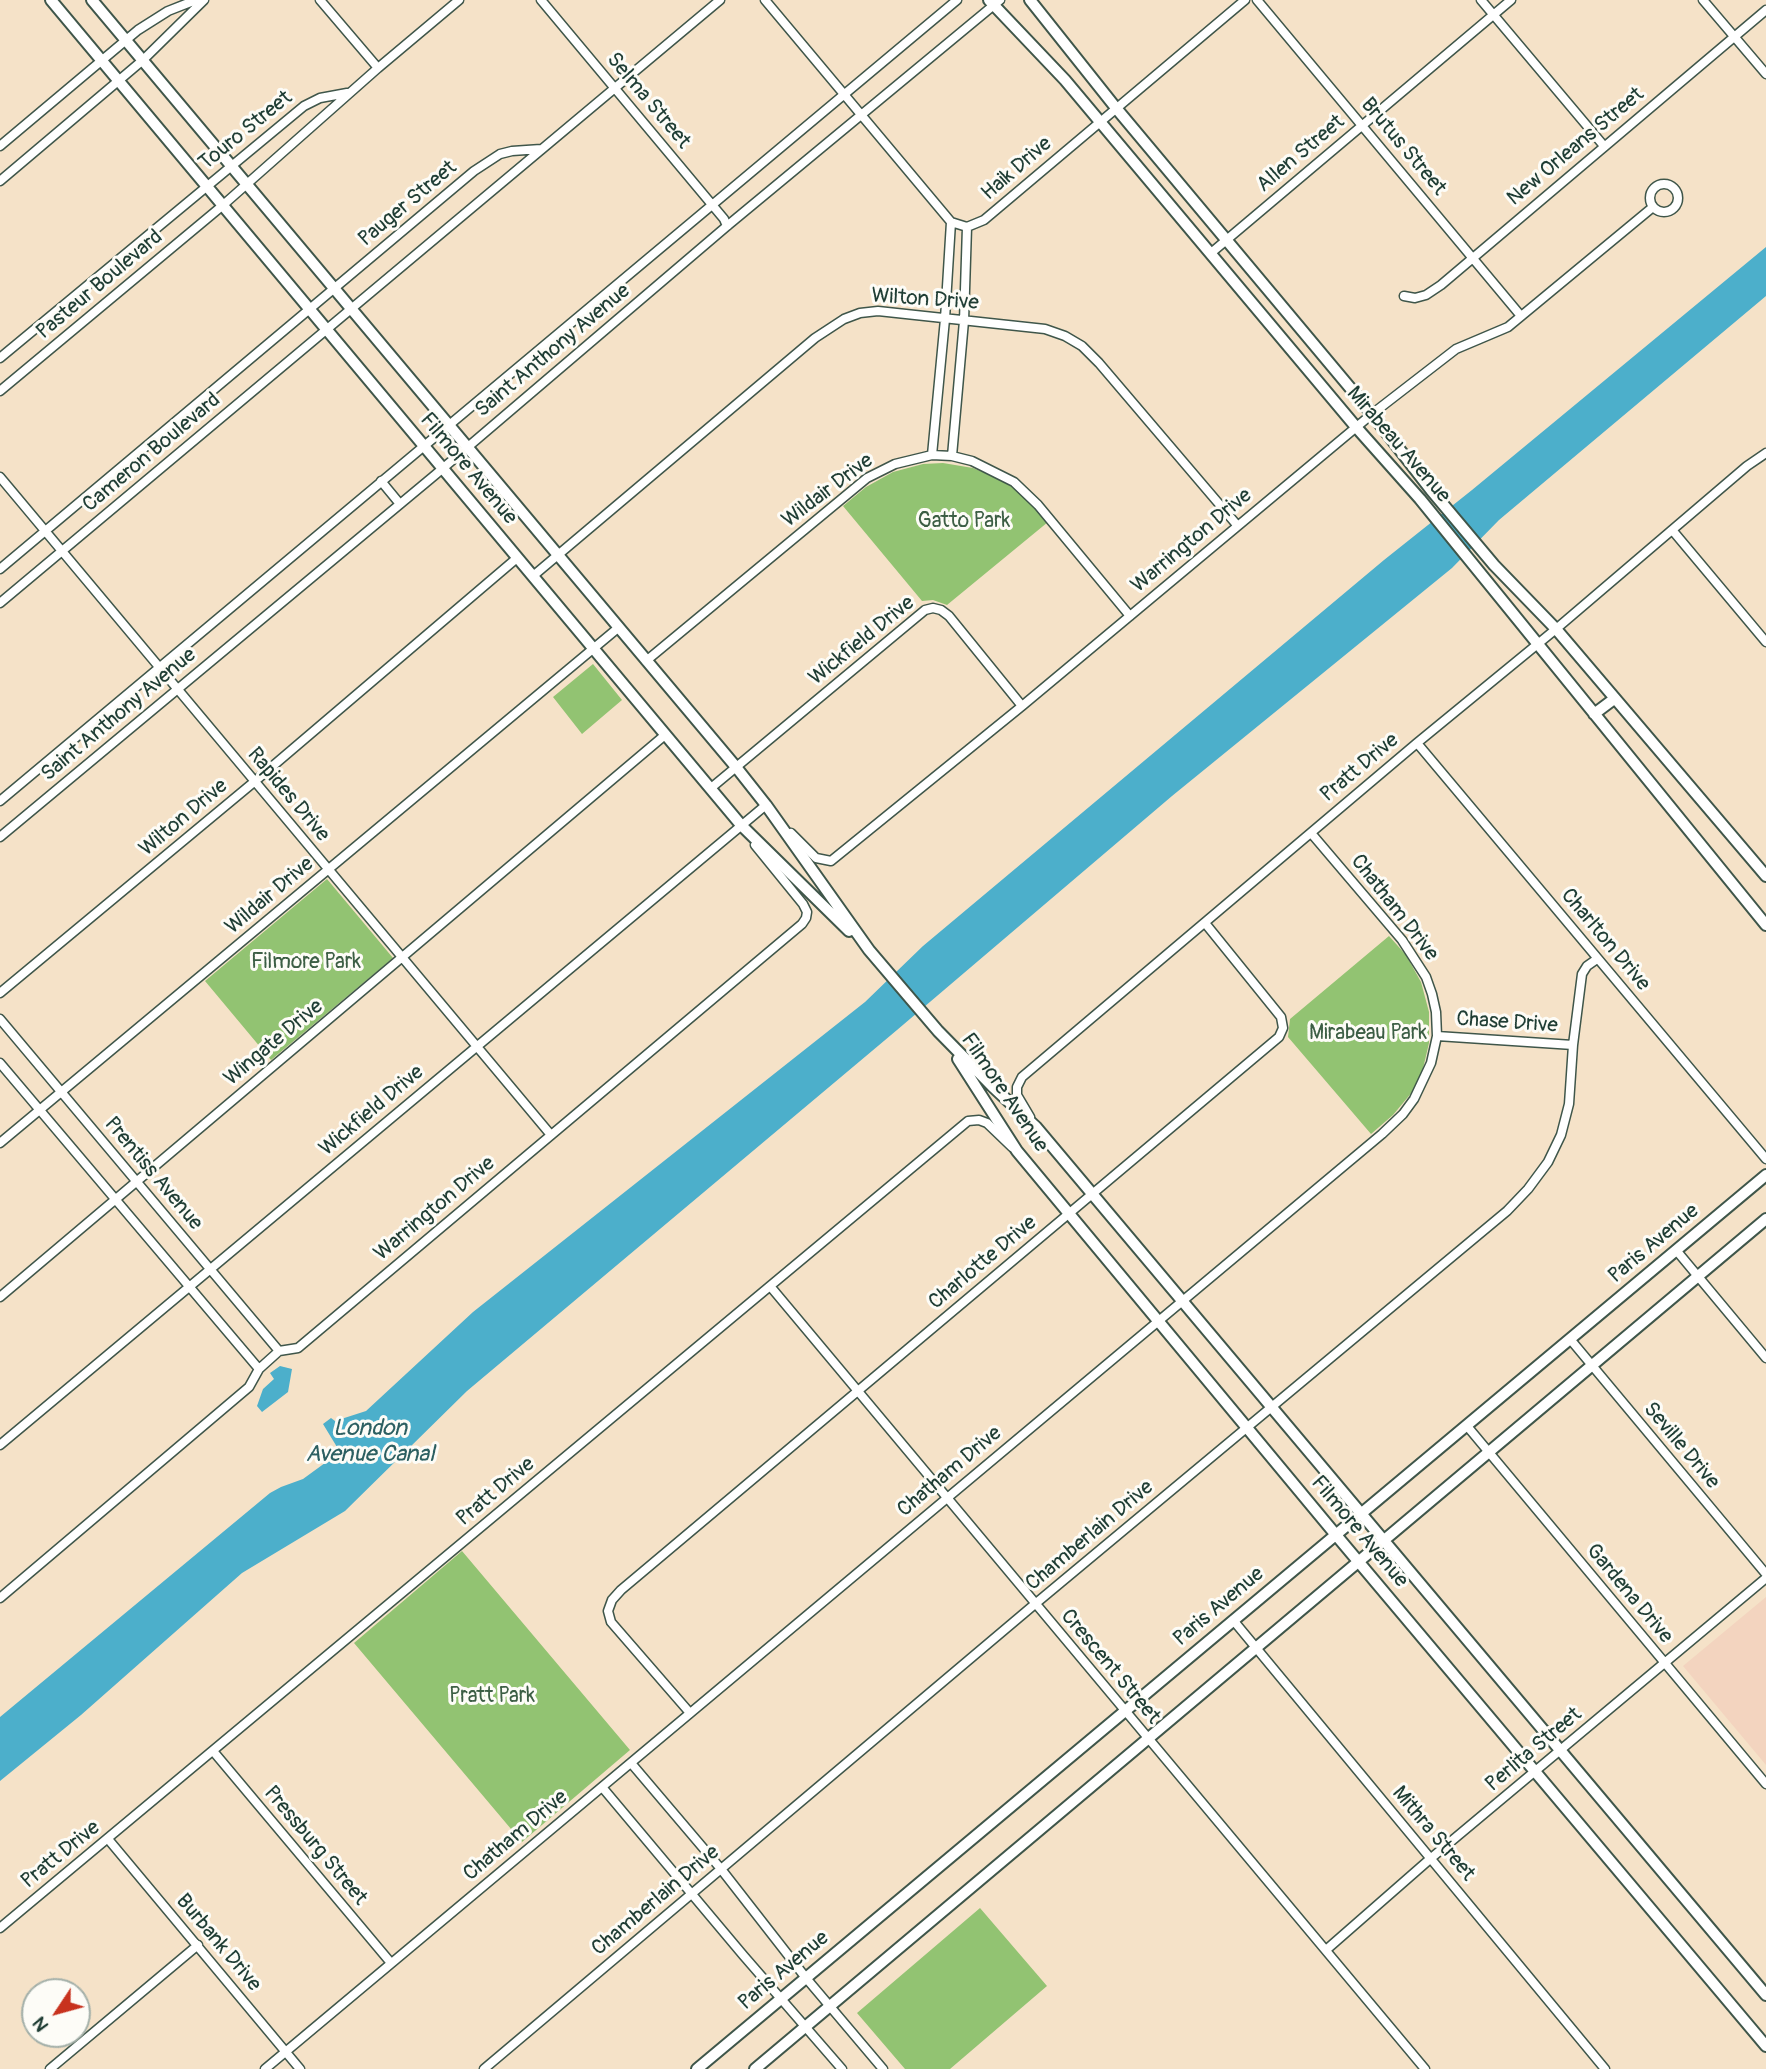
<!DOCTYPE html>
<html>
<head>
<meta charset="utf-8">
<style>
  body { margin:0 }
  #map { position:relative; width:1766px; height:2069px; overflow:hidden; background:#f5e2c8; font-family:Pangolin,sans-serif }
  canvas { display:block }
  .north { position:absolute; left:21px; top:1978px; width:70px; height:70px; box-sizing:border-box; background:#fdfcf7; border:2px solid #a4b0a9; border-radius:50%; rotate:234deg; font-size:19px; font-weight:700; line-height:28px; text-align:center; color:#1f3d34 }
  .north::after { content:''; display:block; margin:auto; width:24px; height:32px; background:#c8321e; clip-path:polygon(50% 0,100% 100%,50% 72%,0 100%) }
</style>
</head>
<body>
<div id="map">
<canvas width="1766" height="2069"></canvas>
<div class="north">N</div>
</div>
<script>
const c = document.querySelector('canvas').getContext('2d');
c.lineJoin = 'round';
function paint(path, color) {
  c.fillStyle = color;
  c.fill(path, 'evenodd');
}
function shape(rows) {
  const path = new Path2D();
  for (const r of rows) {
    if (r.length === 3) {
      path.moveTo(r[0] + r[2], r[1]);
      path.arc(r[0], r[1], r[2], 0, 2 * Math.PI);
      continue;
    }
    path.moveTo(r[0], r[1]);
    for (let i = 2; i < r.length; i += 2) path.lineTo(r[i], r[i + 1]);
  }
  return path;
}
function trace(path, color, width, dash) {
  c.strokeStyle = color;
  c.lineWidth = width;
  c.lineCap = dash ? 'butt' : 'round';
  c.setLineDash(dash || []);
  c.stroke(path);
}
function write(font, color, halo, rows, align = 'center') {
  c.font = font + ' Pangolin,sans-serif';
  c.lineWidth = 6;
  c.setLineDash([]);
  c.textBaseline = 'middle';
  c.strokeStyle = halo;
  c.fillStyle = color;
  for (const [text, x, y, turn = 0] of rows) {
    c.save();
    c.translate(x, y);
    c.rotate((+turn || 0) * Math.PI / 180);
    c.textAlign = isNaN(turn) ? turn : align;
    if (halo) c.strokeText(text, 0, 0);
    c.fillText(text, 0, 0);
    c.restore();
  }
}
const built = shape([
  [1766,1597,1766,1765,1683,1666]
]);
const green = shape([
  [943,463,973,468,1002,480,1019,492,1048,522,947,605,933,600,922,601,843,506,866,487,893,472,923,464],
  [593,664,622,700,582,734,553,697],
  [327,879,393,958,271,1060,205,981],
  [1389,936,1406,955,1421,982,1429,1012,1429,1043,1422,1073,1413,1091,1393,1115,1371,1134,1288,1037,1290,1019],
  [462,1551,630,1750,522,1842,354,1643],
  [980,1908,1047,1986,950,2069,905,2069,857,2013]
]);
const water = shape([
  [1766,247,1766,296,1499,520,1452,568,1172,796,897,1030,467,1391,345,1511,242,1573,81,1715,0,1781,0,1717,270,1493,281,1487,303,1479,340,1452,323,1424,331,1418,335,1421,366,1411,473,1312,865,1002,923,946,1384,560,1472,490],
  [280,1366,292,1369,288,1392,262,1412,257,1406,263,1389,274,1379,270,1373]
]);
const minor = shape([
  [320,0,378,68],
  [541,0,724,219,727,226],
  [765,0,951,222,945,319,932,455],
  [1257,0,1521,316],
  [1481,0,1604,146],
  [1703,0,1766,74],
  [0,146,138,30,168,11,196,0],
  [0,181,143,60,204,0],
  [1664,198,14],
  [951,222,967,227,984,220,1245,0],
  [1211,253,1511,0],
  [1404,296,1415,298,1426,295,1441,285,1766,10],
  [0,358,304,106,320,98,347,93],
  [0,391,222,206,378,68,459,0],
  [952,456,964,321,967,227],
  [0,477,551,1135],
  [381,481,400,504],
  [1673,531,1766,642],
  [0,569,474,171,500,154,512,151,541,149],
  [533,576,815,338,844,319,860,313,878,311,1045,329,1065,336,1082,346,1099,363,1237,525],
  [0,603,720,0],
  [646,661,867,478,895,464,932,455,952,456,972,461,1014,482,1038,505,1130,616],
  [1417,743,1766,1159],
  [711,788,925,610,933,608,941,610,949,616,1022,706],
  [0,801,957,0],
  [791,833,816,858,831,861,1022,706,1372,414,1456,349,1508,327,1653,207],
  [0,837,435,475,727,226,1000,0],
  [0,993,254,782,517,558],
  [0,1019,279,1351],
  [1437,1036,1573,1045],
  [0,1063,259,1369],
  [1030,1117,1017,1095,1017,1087,1022,1077,1417,743,1556,629,1747,466,1766,453],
  [0,1143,618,628],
  [1676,1250,1766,1358],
  [770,1286,1425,2069],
  [0,1297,665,735],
  [1570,1339,1766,1574],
  [1467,1426,1766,1784],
  [0,1445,766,805,768,807],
  [0,1598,249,1387,259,1369,279,1351,298,1348,802,924,806,918,807,912,803,904,755,845],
  [1233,1620,1605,2069],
  [690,1713,611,1622,608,1611,612,1600,621,1590,1279,1037,1283,1028,1281,1017,1205,923],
  [213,1751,391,1963],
  [631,1763,721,1869,806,1978,883,2069],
  [602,1787,743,1955,842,2069],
  [108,1839,300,2069],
  [0,1928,968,1121,979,1120,987,1123,1012,1147],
  [1326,1950,1430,1859,1766,1578],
  [50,2069,198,1945],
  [265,2069,1382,1134,1403,1114,1414,1099,1431,1063,1437,1036,1436,1012,1432,994,1426,977,1402,940,1311,833],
  [484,2069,1035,1604,1507,1211,1528,1189,1548,1162,1561,1135,1569,1104,1573,1045,1582,974,1587,966,1597,959]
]);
const tertiary = shape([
  [51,0,741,825,849,931],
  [92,0,736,767,766,805,869,950,938,1031,992,1086,1036,1127,1766,1995],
  [989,0,1065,80,1356,427,1420,499,1766,925],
  [1030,0,1116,108,1372,414,1431,490,1494,565,1556,629,1766,876],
  [1594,714,1614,699],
  [958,1059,1017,1151,1336,1535,1766,2046],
  [697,2069,1766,1175],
  [755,2069,1766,1219]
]);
const streetNames = [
  ["Selma Street",648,101,50],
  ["Touro Street",246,131,-39],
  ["Brutus Street",1403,147,50],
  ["New Orleans Street",1576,147,-40],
  ["Allen Street",1301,154,-40],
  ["Haik Drive",1017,169,-41],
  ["Pauger Street",408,204,-40],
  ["Pasteur Boulevard",100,285,-40],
  ["Wilton Drive",925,300,4],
  ["Saint Anthony Avenue",553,351,-40],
  ["Mirabeau Avenue",1398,445,49],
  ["Cameron Boulevard",152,453,-40],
  ["Filmore Avenue",468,469,50],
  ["Wildair Drive",828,491,-37],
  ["Warrington Drive",1192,541,-40],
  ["Wickfield Drive",862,641,-39],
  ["Saint Anthony Avenue",119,715,-40],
  ["Pratt Drive",1360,768,-40],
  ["Rapides Drive",288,795,50],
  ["Wilton Drive",184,818,-40],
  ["Wildair Drive",270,896,-40],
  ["Chatham Drive",1394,908,52],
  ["Charlton Drive",1605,940,50],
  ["Chase Drive",1507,1023,4],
  ["Wingate Drive",274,1043,-40],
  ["Filmore Avenue",1004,1093,56],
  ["Wickfield Drive",372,1111,-40],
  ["Prentiss Avenue",153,1174,50],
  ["Warrington Drive",435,1209,-40],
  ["Paris Avenue",1654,1244,-40],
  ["Charlotte Drive",983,1263,-40],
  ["Seville Drive",1681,1446,50],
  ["Chatham Drive",950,1472,-40],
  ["Pratt Drive",496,1492,-40],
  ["Filmore Avenue",1359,1532,50],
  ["Chamberlain Drive",1090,1536,-40],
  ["Gardena Drive",1629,1594,50],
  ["Paris Avenue",1219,1607,-40],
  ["Crescent Street",1110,1667,50],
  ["Perlita Street",1534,1750,-40],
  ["Mithra Street",1433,1834,50],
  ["Chatham Drive",516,1836,-40],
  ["Pressburg Street",315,1846,50],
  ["Pratt Drive",61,1855,-39],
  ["Chamberlain Drive",656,1901,-40],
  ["Burbank Drive",218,1943,50],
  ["Paris Avenue",784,1971,-40]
];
const parkNames = [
  ["Gatto Park",964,522],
  ["Filmore Park",306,963],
  ["Mirabeau Park",1368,1034],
  ["Pratt Park",492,1697]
];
const waterNames = [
  ["London",370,1429],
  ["Avenue Canal",370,1455]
];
paint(built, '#f3d4bf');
paint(green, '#92c372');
paint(water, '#4cafcb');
trace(minor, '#3f564a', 11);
trace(tertiary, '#3f564a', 14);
trace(minor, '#fff', 8);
trace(tertiary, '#fff', 10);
write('21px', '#1f3d34', '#fdfcf7', streetNames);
write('21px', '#3c5e44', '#fdfcf7', parkNames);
write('italic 23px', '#2c5f61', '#fdfcf7', waterNames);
</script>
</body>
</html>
